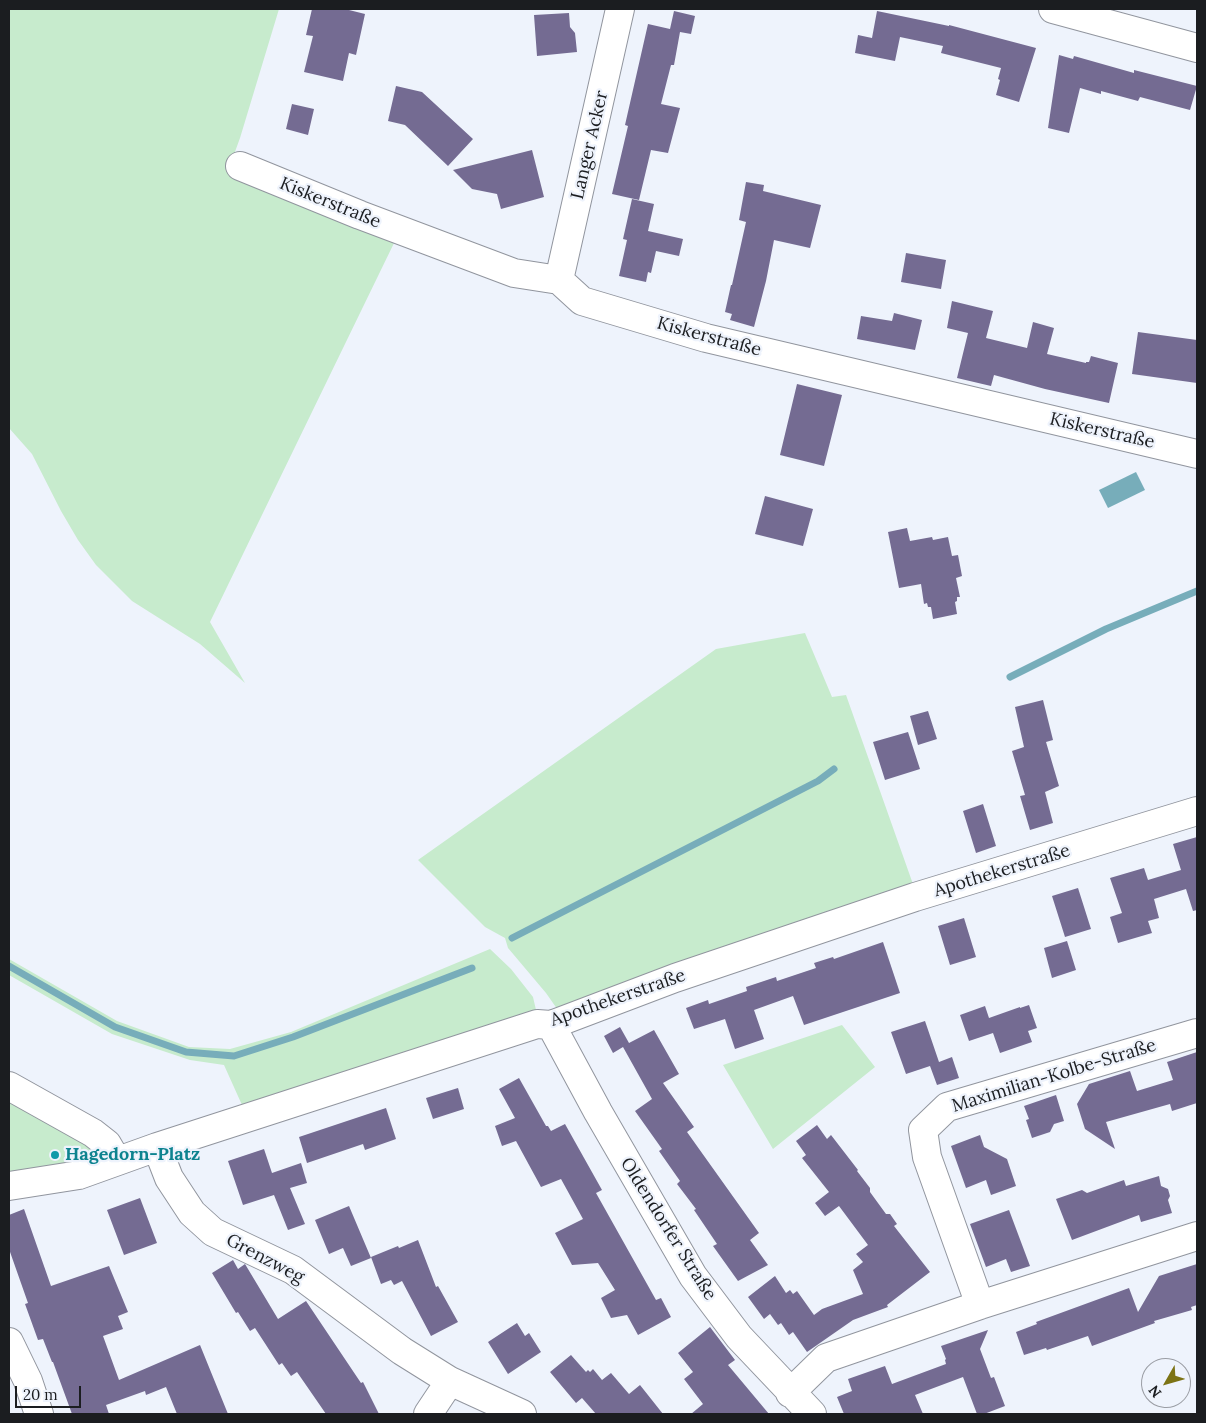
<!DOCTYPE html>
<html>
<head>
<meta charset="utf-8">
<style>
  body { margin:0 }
  #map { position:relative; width:1206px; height:1423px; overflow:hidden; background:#eef3fc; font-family:Lora,serif }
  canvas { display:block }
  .frame { position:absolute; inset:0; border:10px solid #1b1d20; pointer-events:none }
  .north { position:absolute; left:1141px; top:1358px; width:50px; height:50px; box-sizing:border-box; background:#eef3fc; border:1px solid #9a9da4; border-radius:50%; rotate:232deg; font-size:14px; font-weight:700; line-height:20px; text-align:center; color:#1b1d20 }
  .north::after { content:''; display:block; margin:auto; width:18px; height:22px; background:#7c7315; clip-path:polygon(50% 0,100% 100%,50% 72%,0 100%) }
  .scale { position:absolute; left:15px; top:1386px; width:66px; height:22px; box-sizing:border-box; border:2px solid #1b1d20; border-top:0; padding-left:6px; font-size:15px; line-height:18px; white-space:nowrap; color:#1b1d20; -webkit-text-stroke:4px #eef3fc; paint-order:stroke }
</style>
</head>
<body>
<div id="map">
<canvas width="1206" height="1423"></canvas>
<div class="frame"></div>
<div class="north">N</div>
<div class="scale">20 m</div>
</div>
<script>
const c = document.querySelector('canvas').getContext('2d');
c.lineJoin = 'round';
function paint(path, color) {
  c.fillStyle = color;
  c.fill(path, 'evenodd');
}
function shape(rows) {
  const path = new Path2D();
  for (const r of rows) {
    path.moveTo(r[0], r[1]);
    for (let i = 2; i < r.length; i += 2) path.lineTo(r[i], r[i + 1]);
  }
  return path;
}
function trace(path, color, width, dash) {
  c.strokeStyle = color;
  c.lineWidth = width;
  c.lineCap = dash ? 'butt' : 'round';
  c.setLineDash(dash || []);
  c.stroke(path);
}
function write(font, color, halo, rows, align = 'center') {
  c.font = font + ' Lora,serif';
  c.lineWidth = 4.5;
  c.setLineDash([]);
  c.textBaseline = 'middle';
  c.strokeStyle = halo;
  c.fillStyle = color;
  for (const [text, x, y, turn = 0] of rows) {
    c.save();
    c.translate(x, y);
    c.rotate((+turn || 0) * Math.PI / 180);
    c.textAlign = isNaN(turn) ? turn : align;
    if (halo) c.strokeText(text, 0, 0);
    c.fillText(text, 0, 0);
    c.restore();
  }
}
const green = shape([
  [9,9,279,9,240,138,228,171,395,241,210,622,245,683,200,644,132,601,96,565,78,540,61,511,32,454,9,428],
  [805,633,832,697,846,695,914,887,560,1013,546,993,508,948,505,938,485,927,418,860,716,649],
  [490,949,511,969,533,997,536,1010,242,1105,224,1065,190,1060,112,1034,9,975,9,959,117,1021,189,1047,230,1049,291,1032],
  [842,1025,875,1067,773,1149,723,1065],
  [9,1093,94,1147,94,1151,93,1156,68,1167,9,1175]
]);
const water = shape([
  [1136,472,1145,490,1108,508,1099,490]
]);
const stream = shape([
  [1010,677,1106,629,1197,591],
  [512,938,818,781,834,769],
  [9,966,115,1027,186,1052,234,1056,293,1037,472,968]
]);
const building = shape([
  [312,9,345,9,365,14,356,55,349,53,343,81,304,72,313,36,306,35],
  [674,11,695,16,691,34,680,32,674,65,671,65,661,104,680,108,668,153,651,150,639,200,612,194,628,126,625,125,648,24,670,29],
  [877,11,949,26,949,25,1036,48,1019,102,996,95,1000,80,998,79,1001,68,941,53,943,46,900,37,895,61,855,53,858,35,872,38],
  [569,13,570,27,575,33,577,52,537,56,534,15],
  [1059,55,1073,59,1074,56,1134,73,1134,70,1197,86,1190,110,1140,97,1138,101,1101,91,1101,94,1080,88,1069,133,1048,128],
  [396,86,422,92,473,139,448,166,405,125,388,121],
  [292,104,314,109,308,135,286,129],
  [532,150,544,197,501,209,497,194,472,189,453,170],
  [746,182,764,185,763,191,821,205,810,248,774,240,766,281,754,327,730,320,732,314,725,312,731,285,732,285,746,222,739,220],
  [632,199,654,204,648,231,683,239,679,256,656,251,651,273,648,272,646,282,619,276,627,240,623,239],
  [906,253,946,260,941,289,901,282],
  [952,301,993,311,986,338,1027,348,1033,322,1054,328,1047,354,1086,363,1086,362,1089,362,1091,356,1118,363,1109,403,1045,389,994,375,991,386,957,378,968,333,947,328],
  [894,313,922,320,915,350,857,339,861,316,892,321],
  [1138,332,1197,340,1197,383,1132,374],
  [797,384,842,395,824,466,780,455],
  [765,496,813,509,803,546,755,534],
  [907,528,910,541,932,537,933,540,948,537,952,556,958,555,962,576,956,578,960,597,957,597,957,601,955,602,957,614,933,619,931,607,928,607,927,603,924,604,921,584,899,588,888,532],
  [1043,700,1053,740,1046,742,1059,786,1045,792,1053,823,1030,830,1020,796,1025,795,1012,751,1024,747,1015,707],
  [928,711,937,739,918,745,910,716],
  [908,732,920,769,885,780,873,742],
  [983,804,996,846,976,853,963,811],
  [1197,837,1197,910,1193,911,1186,889,1154,899,1159,918,1148,921,1152,933,1118,943,1110,917,1122,913,1110,878,1144,868,1148,880,1181,870,1173,844],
  [1078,888,1091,929,1065,937,1052,896],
  [964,918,976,957,950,965,938,926],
  [1067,941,1076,970,1052,978,1044,948],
  [883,942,900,993,804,1025,793,996,754,1010,764,1039,735,1049,725,1019,694,1029,686,1008,708,1000,709,1004,747,991,746,987,776,977,777,981,816,968,814,963,833,957,834,959],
  [1029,1005,1037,1028,1028,1031,1032,1042,1000,1053,993,1033,969,1041,960,1015,985,1006,989,1018,1020,1007,1020,1008],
  [925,1021,939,1062,952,1057,959,1078,937,1085,930,1066,906,1074,891,1032],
  [620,1027,629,1043,654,1030,679,1074,663,1083,694,1127,687,1132,759,1233,750,1240,768,1265,738,1281,713,1246,717,1244,694,1210,696,1209,677,1184,680,1181,659,1151,662,1149,635,1111,652,1099,623,1047,613,1053,604,1036],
  [1197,1052,1197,1103,1172,1111,1170,1104,1106,1122,1115,1149,1085,1129,1077,1104,1089,1084,1130,1071,1137,1091,1173,1080,1167,1062],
  [519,1078,546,1126,548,1126,551,1131,565,1124,602,1190,596,1193,656,1300,661,1298,671,1317,638,1335,627,1315,611,1318,601,1298,615,1290,598,1263,572,1265,555,1233,583,1219,561,1179,541,1187,516,1141,502,1146,495,1126,515,1118,499,1089],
  [458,1088,464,1109,433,1119,426,1098],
  [1056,1095,1064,1121,1054,1124,1050,1132,1032,1138,1026,1120,1029,1119,1024,1106],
  [386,1108,396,1139,365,1150,363,1144,307,1163,299,1137],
  [817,1125,827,1139,831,1135,858,1170,857,1171,870,1188,870,1192,886,1214,890,1214,897,1224,894,1226,930,1272,887,1305,888,1307,853,1320,807,1352,793,1332,789,1335,781,1323,778,1325,770,1314,764,1319,748,1297,775,1276,786,1293,790,1290,793,1294,797,1291,814,1315,822,1309,863,1294,853,1270,863,1262,856,1254,868,1245,839,1206,825,1216,815,1203,829,1192,802,1158,806,1155,796,1141],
  [980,1135,984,1147,1007,1159,1016,1186,991,1195,986,1180,966,1188,951,1146],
  [264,1149,272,1173,301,1163,307,1183,290,1188,305,1224,288,1230,274,1195,243,1205,228,1161],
  [1159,1176,1161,1186,1168,1189,1170,1196,1168,1200,1172,1213,1141,1222,1139,1215,1072,1240,1056,1199,1082,1190,1087,1193,1124,1180,1126,1186],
  [140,1198,157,1243,124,1255,107,1210],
  [349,1206,371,1258,351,1266,343,1248,329,1254,315,1220],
  [24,1209,51,1286,109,1266,128,1312,118,1316,123,1329,103,1336,119,1380,200,1345,228,1414,177,1414,166,1387,146,1395,145,1391,106,1405,109,1414,72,1414,53,1362,52,1362,43,1339,38,1340,25,1304,28,1303,9,1249,9,1215],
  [1009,1210,1030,1266,1011,1272,1006,1259,986,1267,970,1224],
  [418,1240,436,1287,438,1286,458,1322,431,1336,402,1281,394,1285,391,1280,381,1284,371,1257,398,1246,399,1248],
  [233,1260,238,1269,245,1264,278,1319,306,1301,361,1383,363,1382,379,1414,326,1414,297,1372,291,1376,282,1363,279,1365,255,1328,250,1331,238,1312,236,1313,212,1273],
  [1197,1264,1197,1305,1191,1307,1192,1310,1154,1321,1155,1323,1092,1346,1088,1336,1047,1350,1046,1348,1024,1355,1016,1332,1037,1324,1036,1322,1129,1288,1138,1312,1159,1276],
  [517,1323,525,1336,529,1333,541,1352,508,1374,488,1342],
  [710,1327,735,1360,728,1365,769,1414,691,1414,703,1404,684,1379,693,1372,678,1353],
  [988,1330,980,1349,991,1378,994,1377,1005,1406,984,1414,977,1414,963,1377,915,1395,923,1414,844,1414,837,1397,852,1391,848,1379,885,1366,892,1384,946,1364,945,1360,946,1359,941,1346],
  [571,1355,586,1372,588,1370,590,1372,593,1369,602,1380,611,1373,629,1394,640,1385,663,1414,596,1414,582,1398,576,1403,550,1372]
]);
const minor = shape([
  [1053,9,1197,48],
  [240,166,360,215,514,273,559,280,582,301,706,338,1197,454],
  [559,280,620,9],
  [551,1025,598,1112,693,1276,739,1337,812,1414],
  [9,1086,93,1133,107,1144,117,1161],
  [157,1147,169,1178,192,1213,213,1232,293,1270,402,1351,450,1381,522,1414],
  [9,1186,79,1175,157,1147,537,1024,551,1025,675,978,915,897,1197,811],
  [980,1305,927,1157,923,1130,947,1107,1197,1033],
  [9,1342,28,1381,39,1414],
  [790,1393,826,1358,980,1305,1197,1236],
  [428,1414,450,1381]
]);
const markers = [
  [55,1155,5,"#0f9aa8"]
];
const streetNames = [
  ["Langer Acker",590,145,-77],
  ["Kiskerstraße",330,203,22],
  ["Kiskerstraße",709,337,15],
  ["Kiskerstraße",1102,431,13],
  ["Apothekerstraße",1002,871,-17],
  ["Apothekerstraße",618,998,-19],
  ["Maximilian-Kolbe-Straße",1054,1076,-17],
  ["Oldendorfer Straße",668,1229,58],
  ["Grenzweg",265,1259,28]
];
const cultureNames = [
  ["Hagedorn-Platz",65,1155]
];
paint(green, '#c7ebcd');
paint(water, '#77adba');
trace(stream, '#77adba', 7);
paint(building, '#746b92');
trace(minor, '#91959e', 30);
trace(minor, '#fff', 28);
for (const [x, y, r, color] of markers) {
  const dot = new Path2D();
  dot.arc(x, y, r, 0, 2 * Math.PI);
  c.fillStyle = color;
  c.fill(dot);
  trace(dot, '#eef3fc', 2);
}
write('18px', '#1b1d20', '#eef3fc', streetNames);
write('bold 18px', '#0d838f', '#eef3fc', cultureNames, 'left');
</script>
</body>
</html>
